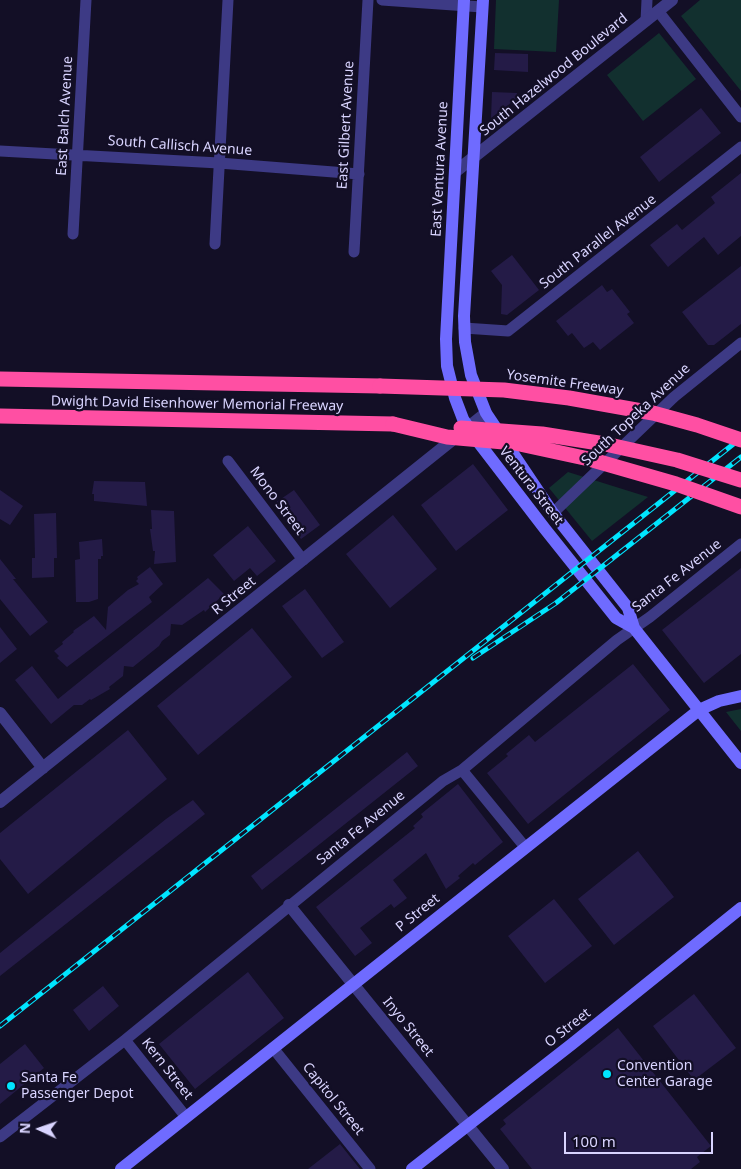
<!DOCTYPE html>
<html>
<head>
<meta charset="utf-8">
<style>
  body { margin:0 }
  #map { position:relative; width:741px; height:1169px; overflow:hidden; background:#130f26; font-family:"Noto Sans",sans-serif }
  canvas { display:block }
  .north { position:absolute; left:15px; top:1104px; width:50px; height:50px; -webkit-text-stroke:4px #130f26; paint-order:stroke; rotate:273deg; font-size:14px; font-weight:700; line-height:20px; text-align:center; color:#d9d4ff }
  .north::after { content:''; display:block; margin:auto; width:18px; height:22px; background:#d9d4ff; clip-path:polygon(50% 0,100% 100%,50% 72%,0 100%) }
  .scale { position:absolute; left:564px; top:1132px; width:149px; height:22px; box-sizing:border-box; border:2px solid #d9d4ff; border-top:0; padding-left:6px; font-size:15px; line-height:18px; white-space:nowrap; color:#d9d4ff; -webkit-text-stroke:4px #130f26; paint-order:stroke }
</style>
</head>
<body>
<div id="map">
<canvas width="741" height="1169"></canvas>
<div class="north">N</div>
<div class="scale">100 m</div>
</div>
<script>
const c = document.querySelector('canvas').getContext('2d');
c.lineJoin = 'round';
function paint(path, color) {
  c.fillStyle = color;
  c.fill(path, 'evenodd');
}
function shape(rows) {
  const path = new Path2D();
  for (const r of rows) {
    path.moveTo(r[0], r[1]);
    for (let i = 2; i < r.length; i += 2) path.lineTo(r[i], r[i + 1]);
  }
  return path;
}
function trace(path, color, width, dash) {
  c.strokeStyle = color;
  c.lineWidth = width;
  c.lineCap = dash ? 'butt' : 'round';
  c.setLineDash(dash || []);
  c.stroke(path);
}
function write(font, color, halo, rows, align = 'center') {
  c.font = font + ' "Noto Sans",sans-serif';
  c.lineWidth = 4.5;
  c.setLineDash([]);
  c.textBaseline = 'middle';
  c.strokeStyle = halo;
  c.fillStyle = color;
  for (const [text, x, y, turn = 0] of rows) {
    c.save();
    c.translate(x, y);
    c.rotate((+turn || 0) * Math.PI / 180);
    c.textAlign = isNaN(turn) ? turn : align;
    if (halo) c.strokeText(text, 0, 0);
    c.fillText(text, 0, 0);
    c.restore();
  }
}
const green = shape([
  [496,0,559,0,556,52,494,49],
  [700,0,741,0,741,91,681,16],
  [659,33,696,79,643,121,607,75],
  [568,472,648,497,592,541,549,488],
  [741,709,741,731,726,712]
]);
const building = shape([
  [495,53,528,54,528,72,494,70],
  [492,92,517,93,516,99,491,118],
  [701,108,721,133,659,182,640,157],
  [741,173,741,236,718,255,704,237,668,267,650,245,677,224,682,230,715,203,711,197],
  [512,255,539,290,507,315,501,314,502,285,491,271],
  [741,266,741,324,714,345,708,345,682,312],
  [602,285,607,292,612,289,630,312,627,314,634,323,600,350,593,342,584,348,572,333,568,336,556,321],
  [473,464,508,510,456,551,421,505],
  [94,481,145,482,147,506,94,501,94,494,92,494],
  [0,490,23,506,10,525,0,519],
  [294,490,320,525,301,539,275,503],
  [151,510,174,511,176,562,154,564,155,551,153,551,150,529,152,529],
  [56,513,57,558,54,558,54,577,32,578,32,558,35,558,34,514],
  [393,515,437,569,390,608,346,554],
  [248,526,276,561,257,576,250,568,234,581,213,555],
  [102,539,103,556,101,556,101,559,98,559,98,599,89,602,76,602,75,560,80,559,79,542],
  [0,559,16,579,13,579,48,622,30,636,0,599],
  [150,567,163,584,149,597,152,602,67,667,57,658,59,656,54,651,63,644,62,642,74,632,73,631,94,616,106,630,108,607,128,590,139,584,136,581,138,579,137,577],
  [741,568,741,654,704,683,662,630],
  [208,578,224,594,205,612,204,610,182,625,171,624,170,635,162,641,159,646,133,667,124,666,123,676,109,687,110,689,91,700,90,699,82,705,74,705,51,724,15,680,32,666,58,699],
  [305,589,344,642,322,658,282,606],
  [0,627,17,649,0,663],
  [252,628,292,677,198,755,157,706],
  [633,664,670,710,528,824,487,773,508,756,506,754,529,735,535,742],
  [128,730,167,779,28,894,0,859,0,833],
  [407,752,418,766,262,890,251,876],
  [458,784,503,842,475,865,473,863,458,876,460,878,446,889,426,853,393,880,407,898,394,908,391,904,360,928,372,943,355,956,316,907,415,828,413,826,423,817,421,814],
  [193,800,205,814,0,976,0,953,166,819],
  [638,851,674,897,614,945,578,899],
  [554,899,592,946,545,983,508,936],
  [248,972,284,1018,195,1089,159,1044],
  [103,986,119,1006,89,1031,73,1010],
  [694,994,736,1048,694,1080,653,1026],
  [618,1028,711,1146,697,1157,700,1162,691,1169,532,1169,500,1129,506,1124,503,1120],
  [25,1044,44,1068,0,1104,0,1064],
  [340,1144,360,1169,308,1169]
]);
const minor = shape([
  [382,0,482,7],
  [658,11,741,117],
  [646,21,647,0],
  [0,151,219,163,359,174],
  [73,234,86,0],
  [215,244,228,0],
  [354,252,368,0],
  [464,328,508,331,741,147],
  [228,461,303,560],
  [553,513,674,397,741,343],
  [462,770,525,847],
  [125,1040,186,1117],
  [273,1048,370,1169],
  [0,1137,125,1040,443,781,462,770,617,640,650,617,741,544]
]);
const tertiary = shape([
  [455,172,672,0],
  [0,713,43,768],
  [0,802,486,413],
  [289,905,503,1169]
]);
const secondary = shape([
  [464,0,446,339,447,366,455,398,463,419,479,443,545,529,616,618,634,628,741,763],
  [483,0,464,316,465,342,471,375,486,413,553,513,628,608,634,628],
  [121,1169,699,710,719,701,741,696],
  [412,1169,572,1044,741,908]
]);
const motorway = shape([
  [0,379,380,386],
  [0,416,393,424]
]);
const rail = shape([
  [473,658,556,603,741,457],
  [0,1026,741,438]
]);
const motorwayBridge = shape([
  [380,386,504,390,569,398,653,413,697,425,741,440],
  [393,424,447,437,515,443,589,459,676,484,741,507],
  [461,428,542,434,605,444,677,460,741,480]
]);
const markers = [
  [607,1074,5,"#00e5ff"],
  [11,1086,5,"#00e5ff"]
];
const streetNames = [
  ["South Hazelwood Boulevard",554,75,-39],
  ["East Balch Avenue",65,116,-87],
  ["East Gilbert Avenue",346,125,-87],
  ["South Callisch Avenue",180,146,4],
  ["East Ventura Avenue",440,169,-87],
  ["South Parallel Avenue",598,242,-38],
  ["Yosemite Freeway",565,383,8],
  ["Dwight David Eisenhower Memorial Freeway",197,404,1],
  ["South Topeka Avenue",636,415,-43],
  ["Ventura Street",531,486,52],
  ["Mono Street",277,501,53],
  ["Santa Fe Avenue",677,576,-38],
  ["R Street",234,596,-39],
  ["Santa Fe Avenue",361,828,-39],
  ["P Street",418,913,-39],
  ["Inyo Street",408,1027,51],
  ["O Street",568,1028,-38],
  ["Kern Street",167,1069,52],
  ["Capitol Street",333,1099,51]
];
const poiNames = [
  ["Convention",617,1066],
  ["Center Garage",617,1082],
  ["Santa Fe",21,1078],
  ["Passenger Depot",21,1094]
];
paint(green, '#12302f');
paint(building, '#241b47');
trace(minor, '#3d3a85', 11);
trace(tertiary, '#3d3a85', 12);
trace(secondary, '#6f6bff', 12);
trace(motorway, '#ff4fa3', 15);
trace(rail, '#00e5ff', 5);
trace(rail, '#130f26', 3, [9]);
trace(motorwayBridge, '#ff4fa3', 15);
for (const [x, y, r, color] of markers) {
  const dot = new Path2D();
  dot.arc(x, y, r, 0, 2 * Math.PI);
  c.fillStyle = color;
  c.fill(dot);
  trace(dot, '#130f26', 2);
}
write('14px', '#d9d4ff', '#130f26', streetNames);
write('14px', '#d9d4ff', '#130f26', poiNames, 'left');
</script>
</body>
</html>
